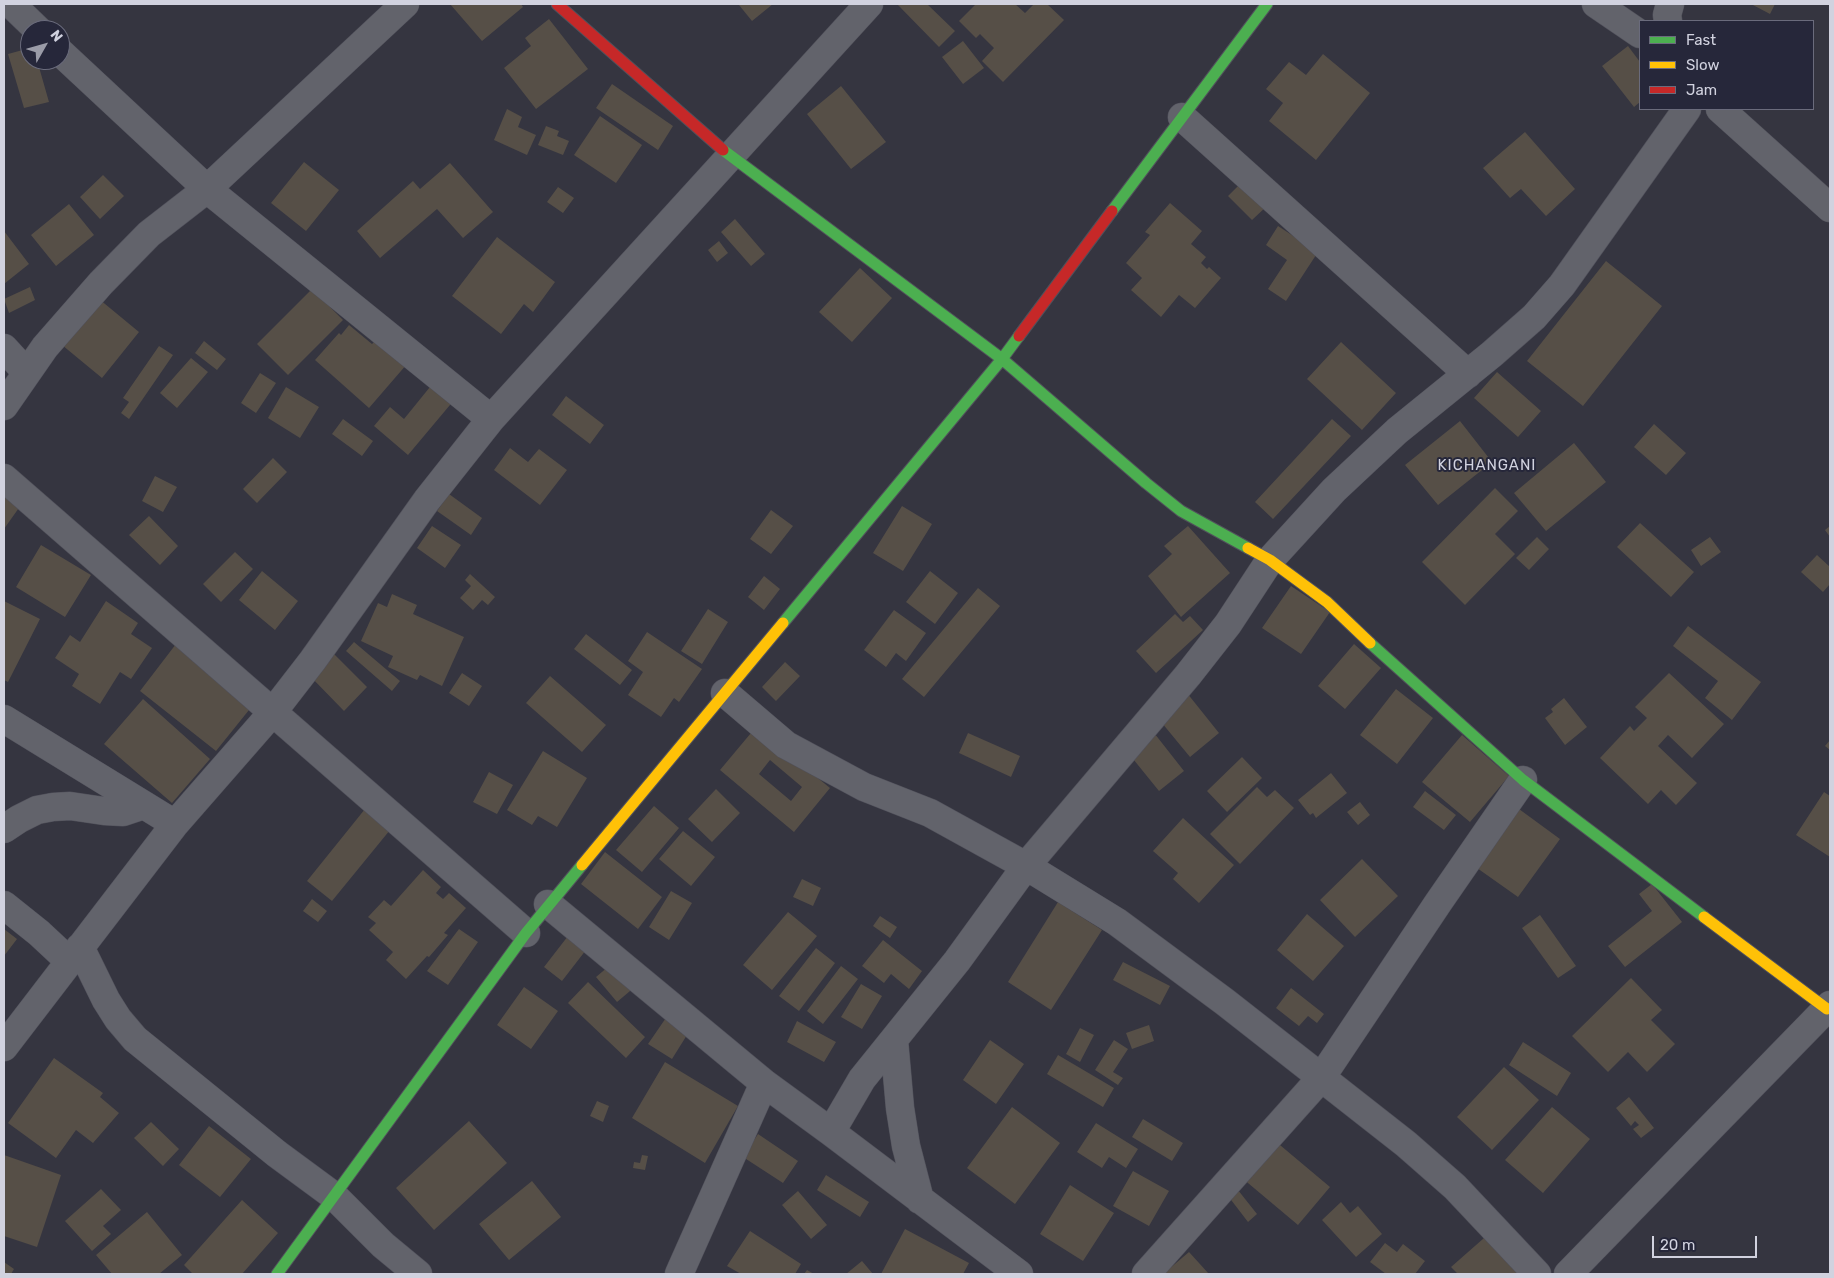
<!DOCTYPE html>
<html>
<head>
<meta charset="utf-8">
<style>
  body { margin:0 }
  #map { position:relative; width:1834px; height:1278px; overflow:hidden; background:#353540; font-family:Rubik,sans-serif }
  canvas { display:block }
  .frame { position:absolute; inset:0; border:5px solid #d1d2df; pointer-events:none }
  .legend { position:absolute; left:1639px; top:20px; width:175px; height:90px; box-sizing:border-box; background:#26273a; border:1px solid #6a6b7c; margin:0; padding:6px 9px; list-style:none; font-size:15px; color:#d1d2df }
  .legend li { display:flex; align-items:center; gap:10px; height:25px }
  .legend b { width:25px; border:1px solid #6a6b7c }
  .north { position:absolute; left:20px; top:20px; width:50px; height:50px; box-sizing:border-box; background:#26273a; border:1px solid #6a6b7c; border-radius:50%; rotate:52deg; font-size:14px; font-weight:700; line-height:20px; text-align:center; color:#d1d2df }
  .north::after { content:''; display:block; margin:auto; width:18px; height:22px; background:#9a9ba7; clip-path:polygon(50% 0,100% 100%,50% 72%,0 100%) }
  .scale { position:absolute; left:1652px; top:1236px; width:105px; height:22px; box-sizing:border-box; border:2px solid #d1d2df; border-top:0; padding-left:6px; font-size:15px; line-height:18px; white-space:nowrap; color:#d1d2df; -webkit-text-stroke:4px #26273a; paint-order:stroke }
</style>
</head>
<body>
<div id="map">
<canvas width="1834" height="1278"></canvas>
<div class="frame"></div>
<ul class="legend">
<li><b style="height:6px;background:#4caf50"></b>Fast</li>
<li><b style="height:6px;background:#ffc107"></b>Slow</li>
<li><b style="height:6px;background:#c62828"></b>Jam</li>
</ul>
<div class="north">N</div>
<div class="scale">20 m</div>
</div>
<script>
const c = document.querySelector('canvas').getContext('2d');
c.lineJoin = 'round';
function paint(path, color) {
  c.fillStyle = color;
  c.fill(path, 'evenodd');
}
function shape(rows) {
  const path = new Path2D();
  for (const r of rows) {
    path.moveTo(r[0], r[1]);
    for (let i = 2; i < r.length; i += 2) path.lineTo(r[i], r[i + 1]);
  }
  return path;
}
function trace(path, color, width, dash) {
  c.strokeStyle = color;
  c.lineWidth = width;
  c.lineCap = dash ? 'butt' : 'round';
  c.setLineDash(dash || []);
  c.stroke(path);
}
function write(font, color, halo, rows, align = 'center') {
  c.font = font + ' Rubik,sans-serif';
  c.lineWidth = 4;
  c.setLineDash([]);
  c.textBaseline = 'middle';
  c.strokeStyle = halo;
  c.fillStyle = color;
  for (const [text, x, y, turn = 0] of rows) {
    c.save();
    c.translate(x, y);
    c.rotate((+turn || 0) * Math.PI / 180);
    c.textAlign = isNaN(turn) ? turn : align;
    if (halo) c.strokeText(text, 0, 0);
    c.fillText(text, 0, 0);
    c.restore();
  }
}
const building = shape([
  [450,4,521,4,523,7,482,41],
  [740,4,773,4,752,21,739,5],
  [897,4,927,4,955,31,939,47],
  [976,4,1015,4,1025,13,1034,4,1047,4,1064,20,1003,82,982,61,994,48,980,34,976,38,959,21],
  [1751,4,1775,4,1770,14],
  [549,19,588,69,536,109,504,68,531,46,525,38],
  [963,41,984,68,963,84,942,57],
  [1628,46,1640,62,1640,102,1634,107,1602,66],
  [30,48,30,60,37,60,49,102,24,108,8,54],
  [1323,54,1370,93,1316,160,1269,121,1283,103,1266,89,1289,62,1306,75],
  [612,84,673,126,658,150,596,108],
  [841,86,886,142,851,169,807,114],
  [507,109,522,117,518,127,536,135,527,155,494,140],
  [600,116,642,145,616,183,574,155],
  [546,126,559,131,557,136,569,141,563,155,538,145],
  [1525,132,1575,189,1546,216,1521,189,1510,198,1483,168],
  [304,162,339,190,306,231,271,203],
  [450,163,493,212,463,238,437,209,380,258,357,231,413,181,420,189],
  [103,175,124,196,100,219,80,197],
  [1242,182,1267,206,1252,220,1228,196],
  [558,187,574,198,563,213,547,202],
  [1170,203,1202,231,1191,244,1206,257,1201,263,1207,269,1209,267,1221,278,1195,308,1179,295,1161,317,1131,290,1142,278,1126,263,1150,235,1145,232],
  [69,204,94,235,56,266,31,235],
  [735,219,765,254,751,266,721,232],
  [1278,226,1318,252,1286,301,1268,289,1287,260,1266,245],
  [4,231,29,264,4,284],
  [497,237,555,282,533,312,524,304,501,334,452,296],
  [719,241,728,253,717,262,708,250],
  [1606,261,1662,306,1583,406,1527,361],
  [860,268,892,298,852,342,819,312],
  [30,287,35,300,9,313,4,299],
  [312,289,343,320,288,375,257,344],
  [99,299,139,332,102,378,62,345],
  [349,325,372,344,378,338,407,364,369,408,315,360,339,333,341,335],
  [204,341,226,359,217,370,195,353],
  [1341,342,1396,393,1362,430,1307,379],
  [159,346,173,355,129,419,121,413,129,402,123,398],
  [191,358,208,372,177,408,160,393],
  [1497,372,1541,411,1518,437,1474,398],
  [260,373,276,383,256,413,241,403],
  [434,382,455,399,408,455,374,426,390,407,404,419],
  [286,387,319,407,300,438,268,418],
  [566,396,604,425,590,444,552,415],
  [343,419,373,441,362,456,332,434],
  [1332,419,1351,436,1273,519,1255,502],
  [1460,421,1492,462,1438,505,1405,465],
  [1654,424,1686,453,1666,475,1634,447],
  [1574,443,1606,482,1546,531,1514,493],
  [510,448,528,462,539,449,567,470,540,505,494,470],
  [273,458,287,472,257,503,243,489],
  [4,467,33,488,4,529],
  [155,476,177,487,163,512,142,501],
  [1495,488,1518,511,1495,534,1515,554,1465,605,1422,562],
  [449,494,482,518,471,535,437,511],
  [902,506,932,524,903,571,873,553],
  [771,510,793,526,771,554,750,539],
  [149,516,178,546,160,565,129,535],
  [1640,523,1694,572,1671,597,1617,547],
  [432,526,461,545,445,568,417,548],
  [1188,526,1230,573,1181,617,1148,576,1172,554,1164,546],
  [1830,526,1830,537,1825,530],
  [1537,537,1549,549,1529,570,1516,558],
  [1710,537,1721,552,1701,566,1691,550],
  [41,545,91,575,65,617,16,587],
  [235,552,253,569,221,602,203,584],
  [1817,555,1830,567,1830,584,1823,592,1801,572],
  [262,571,298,601,275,630,239,600],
  [930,571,958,593,935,624,906,602],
  [470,574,495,597,488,605,482,600,473,610,460,598,471,586,465,580],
  [764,576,780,589,764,610,748,597],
  [1291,586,1330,612,1301,654,1262,628],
  [978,588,1000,606,924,697,902,679],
  [392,594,417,605,413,614,464,637,442,686,420,675,417,680,388,667,393,656,361,641,378,603,387,607],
  [4,601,40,619,8,682,4,680],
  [106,601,138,623,131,634,152,648,131,679,120,672,100,704,72,686,79,674,55,658,70,635,80,642],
  [708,609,728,622,702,664,681,651],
  [894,610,926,633,906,661,896,653,886,667,864,650],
  [1175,614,1183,622,1190,616,1203,630,1156,673,1136,651],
  [1688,626,1761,682,1732,720,1705,698,1718,681,1673,646],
  [647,632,702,669,679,702,674,698,661,717,628,695,643,672,628,661],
  [586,634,632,670,620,685,574,649],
  [354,642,400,681,392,691,346,651],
  [176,644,253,705,216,751,140,691],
  [1354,644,1381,668,1345,709,1318,686],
  [332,652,367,687,344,711,309,675],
  [785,662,800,676,776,701,762,687],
  [462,673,482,686,469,706,449,693],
  [1669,673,1724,724,1692,758,1668,735,1658,746,1697,783,1676,805,1661,790,1648,804,1600,758,1630,726,1634,731,1647,718,1635,707],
  [550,676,606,725,582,752,526,703],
  [1396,689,1433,718,1397,764,1360,735],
  [1187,693,1219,733,1190,757,1157,717],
  [1564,698,1587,727,1565,745,1545,718,1553,712,1551,709],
  [143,699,210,759,172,803,104,744],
  [756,727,830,788,794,832,720,770],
  [770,760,802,787,791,801,759,774],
  [1151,729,1184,771,1159,791,1125,749],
  [968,733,1020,756,1011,777,959,753],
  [1462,735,1509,776,1470,822,1422,782],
  [1830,740,1830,750,1825,746],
  [543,751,587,778,557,827,538,816,532,825,507,810],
  [1242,757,1262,778,1227,812,1207,791],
  [489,772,513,785,497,814,473,802],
  [1331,773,1347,793,1316,818,1313,813,1310,815,1298,800],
  [1257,787,1267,797,1275,790,1294,808,1240,864,1210,834],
  [716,789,740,813,712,842,688,819],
  [1425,791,1456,815,1444,830,1413,807],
  [1824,792,1830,796,1830,857,1796,835],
  [1360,802,1370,815,1358,825,1347,812],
  [654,806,679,828,642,872,616,850],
  [365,809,390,830,332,901,307,881],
  [1519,809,1560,839,1518,897,1477,868],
  [1183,818,1234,865,1199,903,1173,879,1178,873,1153,851],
  [683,831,715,857,691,886,659,859],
  [605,852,662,897,638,929,581,884],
  [1362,859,1398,896,1355,937,1320,900],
  [423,870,441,887,436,893,443,899,449,893,466,908,444,933,448,935,429,957,427,956,406,979,386,960,393,952,369,930,376,923,368,917,384,900,391,906],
  [802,879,821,888,813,906,793,897],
  [1652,884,1682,922,1625,967,1608,946,1652,911,1639,894],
  [671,891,692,903,669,940,649,927],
  [312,899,327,911,318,922,303,911],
  [1058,902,1102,930,1051,1010,1008,982],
  [788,912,817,936,772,990,743,965],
  [1307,914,1344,946,1313,981,1277,950],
  [1540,915,1576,966,1558,978,1522,928],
  [880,916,897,927,890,938,873,926],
  [4,929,17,939,4,956],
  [459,929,478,942,448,985,427,971],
  [568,936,586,950,562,981,544,967],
  [883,940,922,971,909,989,891,974,884,983,862,966],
  [816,948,835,963,799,1011,779,996],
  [615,961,636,986,617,1002,596,977],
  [1123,962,1170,986,1160,1005,1113,980],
  [841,966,858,979,823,1024,807,1011],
  [1631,978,1662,1010,1651,1020,1675,1044,1647,1072,1628,1052,1608,1072,1572,1036],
  [588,982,645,1037,626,1058,568,1003],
  [861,984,882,996,862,1029,841,1017],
  [524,987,558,1011,531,1049,497,1025],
  [1291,988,1324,1014,1317,1023,1308,1016,1299,1026,1276,1008],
  [670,1012,692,1027,672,1059,648,1044],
  [797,1021,836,1042,824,1062,787,1042],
  [1149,1025,1154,1041,1132,1049,1126,1033],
  [1080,1028,1094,1035,1080,1062,1066,1054],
  [990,1040,1024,1064,996,1104,963,1080],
  [1114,1040,1128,1049,1113,1072,1123,1078,1118,1085,1095,1070],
  [1523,1042,1571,1073,1557,1096,1509,1065],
  [1058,1055,1114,1088,1103,1107,1047,1074],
  [54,1058,103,1093,100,1097,119,1113,93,1143,76,1130,56,1158,8,1123],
  [665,1062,738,1106,705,1163,632,1118],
  [1504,1067,1539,1100,1492,1150,1457,1117],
  [1629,1097,1654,1128,1641,1138,1633,1129,1639,1125,1635,1121,1631,1126,1616,1108],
  [597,1101,609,1106,603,1122,590,1116],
  [1012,1107,1060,1143,1015,1204,967,1168],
  [1552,1107,1590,1139,1543,1193,1505,1160],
  [1143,1119,1183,1143,1172,1161,1132,1137],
  [469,1121,507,1163,434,1230,396,1188],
  [151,1122,179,1149,163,1166,134,1138],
  [1096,1123,1138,1149,1126,1168,1109,1157,1102,1168,1077,1152],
  [209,1126,251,1159,220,1197,179,1165],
  [758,1134,798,1161,783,1183,743,1157],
  [1274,1140,1330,1187,1298,1225,1242,1178],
  [4,1155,61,1175,37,1247,4,1236],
  [642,1155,648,1156,645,1170,633,1168,634,1162,640,1163],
  [1133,1171,1169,1191,1149,1226,1113,1206],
  [826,1175,869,1202,860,1217,817,1190],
  [532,1181,561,1217,509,1260,479,1224],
  [1070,1185,1114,1213,1083,1261,1040,1234],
  [1234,1185,1257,1214,1248,1222,1225,1192],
  [101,1189,121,1210,103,1226,111,1234,92,1251,65,1221],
  [798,1191,827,1225,811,1239,782,1205],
  [242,1200,278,1233,242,1274,193,1274,184,1265],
  [1341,1202,1350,1213,1358,1206,1382,1234,1356,1257,1322,1220],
  [147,1212,182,1255,159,1274,112,1274,96,1255],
  [905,1229,969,1263,963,1274,881,1274],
  [750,1231,801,1264,795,1274,741,1274,727,1266],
  [1492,1231,1524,1268,1517,1274,1458,1274,1451,1267],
  [1385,1243,1397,1252,1403,1244,1425,1261,1415,1274,1386,1274,1370,1262],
  [1189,1252,1209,1274,1163,1274],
  [862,1261,873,1274,846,1274],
  [4,1262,14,1269,11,1274,4,1274],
  [807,1270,814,1274,804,1274]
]);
const street = shape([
  [11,4,38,30],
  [1596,4,1640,34],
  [1668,21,1667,15,1670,4],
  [60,52,207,189,491,419],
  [1720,109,1830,208],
  [1182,117,1468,374],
  [4,348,27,373],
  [4,406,45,347,101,283,149,234,207,189,405,4],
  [4,478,526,933],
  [725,693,786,745,864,787,930,813,1026,866,1117,922,1225,1002,1406,1144,1455,1187,1537,1274],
  [4,719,175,824],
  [4,829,19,819,37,810,53,807,70,806,104,811,123,812,144,805],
  [548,904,764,1083,831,1132,1019,1274],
  [4,905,39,933,69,961],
  [80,947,106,1000,118,1019,135,1039,277,1154,334,1196,383,1245,418,1274],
  [894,1040,900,1108,906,1146,920,1200],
  [4,1047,175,824,272,713,313,660,427,500,491,419,869,4],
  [831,1132,862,1079,957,961,1026,866,1188,675,1228,624,1270,560,1334,490,1397,431,1492,354,1534,317,1562,285,1687,109],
  [679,1274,764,1083],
  [1146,1274,1321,1078,1438,903,1523,780],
  [1568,1274,1830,1005]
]);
const fast = shape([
  [723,150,1002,359,1146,483,1181,511,1248,548],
  [1112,211,1267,4],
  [783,623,1002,359,1019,336],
  [1370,643,1523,780,1704,917],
  [277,1274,526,933,582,865]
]);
const slow = shape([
  [1248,548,1270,560,1327,602,1370,643],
  [582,865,783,623],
  [1704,917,1827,1009]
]);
const jam = shape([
  [557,4,723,150],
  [1019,336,1112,211]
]);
const quarterNames = [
  ["KICHANGANI",1487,466]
];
paint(building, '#564f47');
trace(street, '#51515b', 29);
trace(fast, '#51515b', 13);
trace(slow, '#51515b', 13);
trace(jam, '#51515b', 13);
trace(street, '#62636b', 28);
trace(fast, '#4caf50', 11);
trace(slow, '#ffc107', 11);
trace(jam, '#c62828', 11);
c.letterSpacing = '1px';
write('15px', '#d1d2df', '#26273a', quarterNames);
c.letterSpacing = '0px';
</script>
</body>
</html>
